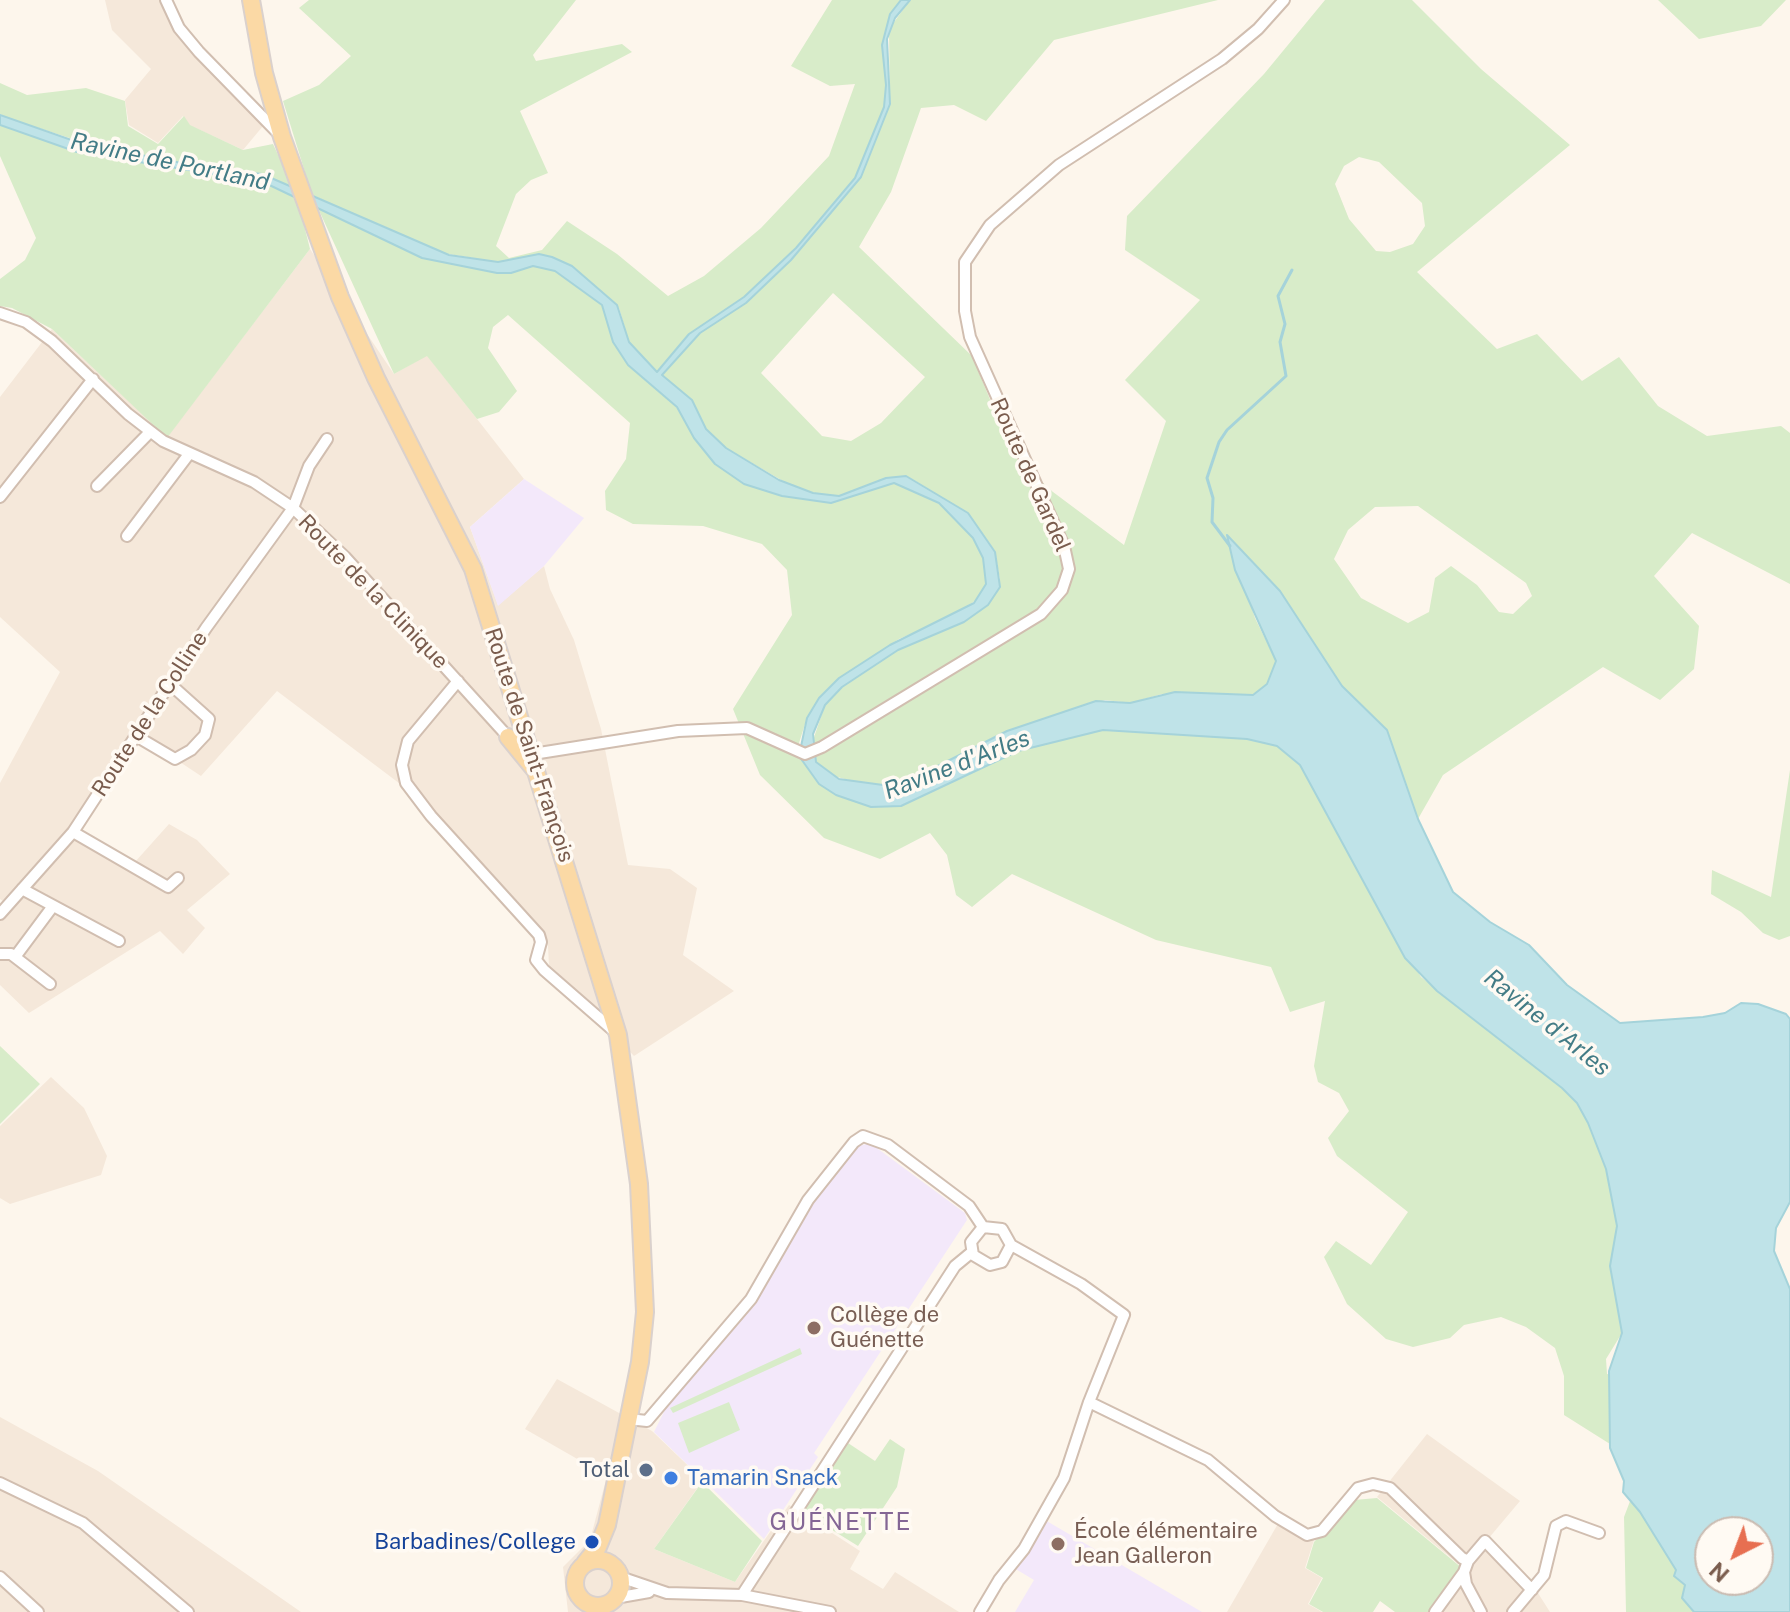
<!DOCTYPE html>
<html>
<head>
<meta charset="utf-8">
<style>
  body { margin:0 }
  #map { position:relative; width:1790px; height:1612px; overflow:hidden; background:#fdf6ec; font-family:"Public Sans",sans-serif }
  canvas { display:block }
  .north { position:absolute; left:1694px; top:1516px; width:80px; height:80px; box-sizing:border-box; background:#fffaf3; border:2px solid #cabbb1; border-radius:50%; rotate:222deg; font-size:22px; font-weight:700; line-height:32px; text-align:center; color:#7a5c4d }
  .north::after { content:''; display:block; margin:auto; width:28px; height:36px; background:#e76f51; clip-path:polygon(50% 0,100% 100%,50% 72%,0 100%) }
</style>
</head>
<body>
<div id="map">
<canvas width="1790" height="1612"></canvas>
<div class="north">N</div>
</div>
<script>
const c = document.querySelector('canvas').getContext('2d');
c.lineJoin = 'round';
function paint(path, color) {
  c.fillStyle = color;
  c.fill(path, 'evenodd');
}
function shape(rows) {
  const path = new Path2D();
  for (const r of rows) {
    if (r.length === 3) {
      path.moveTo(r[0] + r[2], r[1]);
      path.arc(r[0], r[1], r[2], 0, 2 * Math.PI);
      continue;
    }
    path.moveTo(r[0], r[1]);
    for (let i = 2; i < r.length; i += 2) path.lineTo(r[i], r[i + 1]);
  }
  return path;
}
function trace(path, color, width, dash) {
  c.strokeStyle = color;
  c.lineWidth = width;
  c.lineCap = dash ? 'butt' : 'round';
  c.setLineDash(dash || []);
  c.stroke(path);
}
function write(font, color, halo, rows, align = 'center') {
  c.font = font + ' "Public Sans",sans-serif';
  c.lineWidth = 7;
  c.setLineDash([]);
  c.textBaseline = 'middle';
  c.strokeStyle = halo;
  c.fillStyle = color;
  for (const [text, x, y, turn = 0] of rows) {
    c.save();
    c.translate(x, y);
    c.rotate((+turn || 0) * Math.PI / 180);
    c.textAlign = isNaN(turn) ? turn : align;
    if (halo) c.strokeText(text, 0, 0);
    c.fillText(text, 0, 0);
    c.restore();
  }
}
const residential = shape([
  [105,0,171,0,183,25,260,113,263,126,243,150,189,125,183,116,158,143,129,125,125,100,151,69,112,30],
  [310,249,394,374,427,355,524,479,470,527,498,605,544,566,550,589,574,640,601,729,628,865,670,869,697,888,683,955,734,991,634,1056,549,966,548,946,534,921,432,808,277,691,201,776,142,737,80,829,135,862,169,824,197,840,230,874,187,910,205,928,183,954,160,931,29,1013,0,985,0,906,4,902,0,899,0,783,60,672,0,617,0,397,52,329,167,437],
  [51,1077,84,1108,107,1156,101,1175,10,1204,0,1198,0,1126],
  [557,1379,652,1431,703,1480,654,1549,735,1582,789,1505,860,1551,850,1569,883,1589,895,1572,959,1612,568,1612,563,1567,590,1540,607,1476,525,1429],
  [0,1417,98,1471,301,1612,0,1612],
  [1427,1434,1520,1501,1488,1539,1536,1590,1550,1612,1432,1612,1463,1568,1377,1497],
  [1279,1522,1314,1540,1305,1568,1322,1578,1308,1604,1322,1612,1227,1612]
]);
const education = shape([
  [524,479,584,518,544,566,498,606,470,527],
  [870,1143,965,1213,967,1220,818,1447,814,1453,818,1457,764,1539,654,1432,668,1404,752,1300,803,1215,859,1146],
  [1045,1520,1202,1612,1015,1612,1034,1580,1014,1568]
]);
const green = shape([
  [309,0,576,0,533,55,536,61,622,44,632,52,520,111,548,173,531,180,516,194,496,246,509,258,542,250,567,221,617,254,668,296,704,276,761,228,829,156,855,84,830,86,791,66,832,0,901,0,890,14,882,45,886,85,884,107,855,178,796,248,744,297,689,334,657,372,629,342,619,308,572,266,539,254,498,262,442,253,312,195,283,101,319,85,351,56,299,8],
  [910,0,1218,0,1054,40,986,121,954,105,921,108,891,192,859,247,972,356,1013,455,1053,492,1124,545,1166,421,1125,380,1200,300,1125,250,1127,216,1264,74,1325,0,1412,0,1481,69,1570,145,1417,272,1497,349,1537,334,1582,381,1619,357,1658,406,1707,436,1781,426,1790,433,1790,584,1692,533,1654,576,1699,626,1694,669,1660,700,1603,667,1443,775,1418,819,1387,730,1342,686,1280,591,1228,536,1255,618,1276,661,1267,684,1253,695,1162,694,1130,703,1105,700,1002,733,972,751,901,781,883,785,863,784,830,775,816,762,812,743,825,705,842,687,898,650,964,622,1000,580,995,551,968,513,912,479,886,478,839,496,813,493,788,484,726,448,706,429,692,400,662,375,700,333,746,303,791,260,861,177,890,104,889,29],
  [1359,157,1379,162,1422,203,1425,226,1413,244,1390,252,1376,251,1349,219,1335,184,1344,166],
  [833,293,925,377,881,423,851,441,822,436,761,373],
  [1418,506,1526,583,1532,596,1513,614,1499,612,1477,585,1451,566,1435,578,1429,612,1408,623,1361,598,1334,559,1348,530,1375,507],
  [1658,0,1786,0,1761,26,1699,39],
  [0,83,27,95,86,88,125,101,128,126,158,144,184,116,190,125,243,150,273,144,293,187,262,174,207,168,91,145,8,118,0,114],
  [0,125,77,152,263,182,297,197,310,249,167,438,52,329,12,308,0,306,0,279,25,260,36,238,0,156],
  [317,206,422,258,500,274,535,266,555,271,571,281,604,307,614,342,677,408,694,438,715,464,744,484,782,496,831,503,894,483,932,498,956,518,973,538,983,558,986,584,979,598,953,616,899,639,839,678,820,696,807,718,799,743,819,784,836,795,871,807,901,806,1018,751,1103,730,1247,739,1277,746,1300,765,1421,977,1562,1088,1577,1103,1588,1123,1606,1169,1617,1226,1610,1266,1622,1333,1606,1359,1607,1374,1618,1376,1618,1416,1610,1444,1564,1415,1564,1376,1555,1348,1526,1327,1501,1317,1464,1325,1450,1338,1413,1347,1386,1339,1347,1304,1324,1257,1336,1241,1371,1265,1408,1212,1337,1156,1328,1138,1349,1111,1339,1093,1318,1082,1314,1066,1325,1001,1290,1012,1271,967,1156,940,1012,874,972,907,956,895,947,855,930,833,880,859,824,838,760,775,733,709,792,615,787,570,762,544,703,526,633,524,606,510,605,491,626,459,630,423,508,315,493,327,488,348,517,391,499,412,477,419,427,356,394,374],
  [1790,770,1790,936,1779,940,1763,933,1741,912,1711,894,1712,870,1771,897],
  [0,1046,40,1084,0,1124],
  [800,1348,802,1354,673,1413,670,1408],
  [729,1402,740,1430,689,1453,678,1423],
  [890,1439,905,1449,897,1487,858,1546,803,1512,848,1443,875,1461],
  [702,1482,762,1541,735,1582,654,1549],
  [1632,1496,1683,1580,1698,1612,1626,1612,1624,1517],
  [1377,1498,1462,1568,1430,1612,1395,1612,1380,1601,1373,1612,1323,1612,1309,1604,1323,1578,1306,1568,1314,1542,1354,1500]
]);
const water = shape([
  [901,0,910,0,895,18,887,39,890,104,861,177,791,260,746,303,700,333,662,375,692,400,706,429,726,448,779,480,813,493,839,496,886,478,906,476,968,513,995,552,1000,587,988,605,964,622,898,650,842,687,825,705,813,734,816,762,839,779,883,785,922,774,1007,731,1096,701,1130,703,1175,692,1253,695,1267,684,1276,661,1235,570,1227,535,1280,591,1342,686,1387,730,1418,819,1453,892,1490,922,1529,945,1567,985,1620,1023,1703,1017,1725,1013,1741,1003,1758,1004,1786,1014,1790,1019,1790,1202,1776,1228,1774,1251,1790,1289,1790,1612,1694,1612,1682,1598,1685,1585,1674,1576,1676,1570,1640,1512,1623,1492,1624,1481,1610,1448,1609,1371,1622,1333,1610,1266,1617,1226,1606,1169,1588,1123,1577,1103,1562,1088,1437,991,1405,958,1300,765,1277,746,1247,739,1103,730,1018,751,901,806,871,807,836,795,819,784,799,756,807,718,819,698,839,678,890,645,974,603,986,584,983,558,973,538,939,503,894,483,831,503,782,496,744,484,715,464,694,438,677,407,628,365,613,342,602,305,555,271,533,266,511,273,497,273,422,258,263,182,77,152,0,125,0,115,80,143,207,168,262,174,449,255,498,262,539,254,552,257,572,266,617,305,629,342,657,372,689,334,744,297,796,248,855,178,884,107,886,85,882,45,890,14,901,0],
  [1710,1532,1758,1532,1758,1580,1710,1580,1710,1532]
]);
const stream = shape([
  [1230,546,1212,522,1213,498,1207,478,1219,442,1227,430,1286,376,1280,342,1285,324,1278,296,1292,270]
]);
const street = shape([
  [166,0,179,28,199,52,281,136],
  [0,313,26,322,52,341,128,414,163,441,254,482,293,508,345,557,510,739],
  [97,486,150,432],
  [0,497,93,379],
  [127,536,189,454],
  [458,681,408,741,402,765,406,783,431,816,539,935,541,942,536,960,544,970,614,1031],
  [136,736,175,759,191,750,205,735,209,719,170,684],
  [533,754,678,731,747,728,805,754,822,747,1041,614,1062,590,1069,569,1064,546,970,337,965,311,965,262,990,225,1059,165,1222,59,1258,29,1284,0],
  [73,832,168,887,178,878],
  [22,889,119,941],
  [0,914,73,832,206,628,293,508,309,466,327,439],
  [0,954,11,954,50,984],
  [15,957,53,906],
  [1089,1402,1208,1460,1275,1516,1307,1535,1322,1531,1358,1488,1373,1484,1390,1488,1462,1558,1468,1561,1485,1541,1532,1590],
  [628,1419,647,1421,751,1299,808,1200,854,1142,863,1136,888,1145,969,1206,983,1227],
  [0,1483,83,1523,188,1612],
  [1468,1561,1464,1572,1466,1584,1481,1612],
  [0,1577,38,1612],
  [620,1577,667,1593,742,1595,830,1612],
  [742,1595,955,1266,972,1252],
  [615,1598,649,1592],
  [980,1612,999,1580,1024,1549,1064,1478,1089,1402,1124,1315,1081,1284,1011,1245,1002,1229,983,1227,971,1242,973,1255,990,1265,1002,1262,1011,1245],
  [1435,1612,1464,1572],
  [1513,1612,1544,1575,1556,1526,1566,1521,1599,1533]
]);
const primary = shape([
  [251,0,264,73,282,137,340,297,376,378,473,569,618,1035,639,1184,645,1312,640,1362,607,1525,598,1547,585,1563],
  [508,737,535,770],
  [598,1583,23]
]);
const markers = [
  [814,1328,8,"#8d6e63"],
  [646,1470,8,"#5c6f8a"],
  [671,1478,8,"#3f7fe0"],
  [592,1542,8,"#1a4fb4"],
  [1058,1544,8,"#8d6e63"]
];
const streetNames = [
  ["Route de Gardel",1030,475,66],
  ["Route de la Clinique",373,592,46],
  ["Route de la Colline",150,714,-57],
  ["Route de Saint-François",529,745,72]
];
const educationNames = [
  ["Collège de",830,1315],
  ["Guénette",830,1340],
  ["École élémentaire",1074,1531],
  ["Jean Galleron",1074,1556]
];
const serviceNames = [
  ["Total",630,1470]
];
const shopNames = [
  ["Tamarin Snack",687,1478]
];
const transitNames = [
  ["Barbadines/College",576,1542]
];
const waterNames = [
  ["Ravine de Portland",170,162,12],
  ["Ravine d'Arles",957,765,-21],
  ["Ravine d'Arles",1547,1023,39]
];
const neighbourhoodNames = [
  ["GUÉNETTE",841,1523]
];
paint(residential, '#f5e8da');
paint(education, '#f3e8fa');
paint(green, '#d8ecc9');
paint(water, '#bfe3e8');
trace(water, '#a5d3da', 2);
trace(stream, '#a5d3da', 3);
trace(street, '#d1beb0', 14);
trace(primary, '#dad1cd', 20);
trace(street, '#fff', 10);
trace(primary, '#fbd9a5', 16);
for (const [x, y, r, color] of markers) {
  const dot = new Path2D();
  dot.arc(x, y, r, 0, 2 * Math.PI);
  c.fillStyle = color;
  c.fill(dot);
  trace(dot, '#fffaf3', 3);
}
write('22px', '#7a5c4d', '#fffaf3', streetNames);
write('22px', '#785e54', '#fffaf3', educationNames, 'left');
write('22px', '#4e5e75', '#fffaf3', serviceNames, 'right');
write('22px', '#366cbe', '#fffaf3', shopNames, 'left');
write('22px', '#164399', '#fffaf3', transitNames, 'right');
write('italic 24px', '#437c86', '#fffaf3', waterNames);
c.letterSpacing = '2px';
write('24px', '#846695', '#fffaf3', neighbourhoodNames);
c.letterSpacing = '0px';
</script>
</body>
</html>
